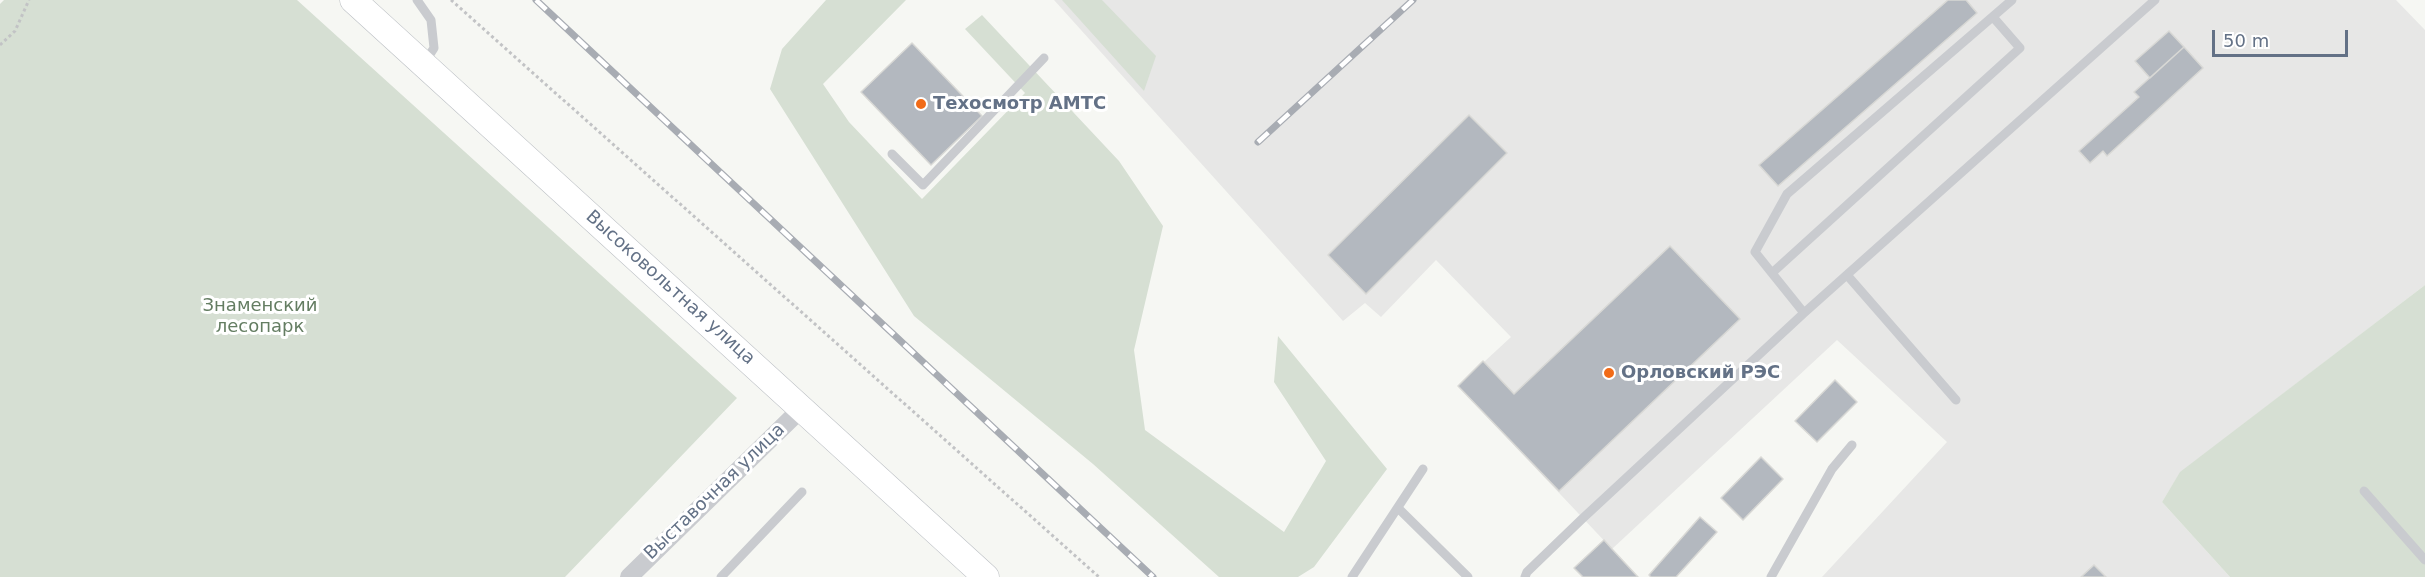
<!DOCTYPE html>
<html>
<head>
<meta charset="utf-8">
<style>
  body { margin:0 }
  #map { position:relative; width:2425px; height:577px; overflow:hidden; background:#f6f7f3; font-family:"DejaVu Sans",sans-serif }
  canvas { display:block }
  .scale { position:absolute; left:2212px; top:30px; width:136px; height:27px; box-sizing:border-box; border:3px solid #637186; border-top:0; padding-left:8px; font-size:18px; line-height:21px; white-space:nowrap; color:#637186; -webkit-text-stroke:4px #fff; paint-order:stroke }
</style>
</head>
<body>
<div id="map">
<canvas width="2425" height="577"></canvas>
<div class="scale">50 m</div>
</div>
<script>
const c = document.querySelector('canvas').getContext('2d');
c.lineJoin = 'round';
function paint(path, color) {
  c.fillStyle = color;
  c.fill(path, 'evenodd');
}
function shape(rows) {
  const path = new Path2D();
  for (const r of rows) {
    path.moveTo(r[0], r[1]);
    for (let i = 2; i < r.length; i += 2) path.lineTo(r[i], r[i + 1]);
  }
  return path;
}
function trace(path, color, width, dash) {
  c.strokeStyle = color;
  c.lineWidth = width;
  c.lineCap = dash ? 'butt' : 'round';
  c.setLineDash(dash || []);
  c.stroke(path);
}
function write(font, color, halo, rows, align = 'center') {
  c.font = font + ' "DejaVu Sans",sans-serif';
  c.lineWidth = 6;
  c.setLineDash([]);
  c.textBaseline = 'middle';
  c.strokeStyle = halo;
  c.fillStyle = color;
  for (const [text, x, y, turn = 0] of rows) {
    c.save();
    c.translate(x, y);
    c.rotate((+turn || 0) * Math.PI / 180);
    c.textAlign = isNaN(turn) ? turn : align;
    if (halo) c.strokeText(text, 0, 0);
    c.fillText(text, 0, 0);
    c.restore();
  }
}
const built = shape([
  [1054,0,2396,0,2425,30,2425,285,2180,473,2162,502,2230,577,1822,577,1947,442,1837,340,1612,549,1458,386,1511,337,1436,260,1381,317,1365,303,1343,321]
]);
const green = shape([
  [4,0,297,0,737,398,565,577,0,577,0,4],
  [826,0,906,0,823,84,849,122,922,199,1025,93,965,29,982,15,1119,161,1163,226,1134,350,1145,430,1284,532,1326,461,1274,382,1278,336,1387,469,1314,567,1298,577,1219,577,1093,464,914,316,770,89,782,49],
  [1062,0,1102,0,1156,56,1144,91],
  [2425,285,2425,577,2230,577,2162,502,2180,472]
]);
const building = shape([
  [1948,0,1966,0,1977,13,1778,186,1759,165,1948,0],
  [2169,31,2184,47,2150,78,2135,61,2169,31],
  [912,43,982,116,931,165,861,92,912,43],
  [2184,47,2203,68,2107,156,2103,151,2090,163,2079,151,2139,97,2134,92,2184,47],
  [1469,115,1507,153,1366,294,1328,255,1469,115],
  [1670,246,1740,319,1559,491,1458,386,1483,361,1514,394,1670,246],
  [1835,380,1857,402,1817,442,1795,421,1835,380],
  [1761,457,1783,479,1743,520,1721,498,1761,457],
  [1700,517,1717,532,1676,577,1651,577,1649,575,1700,517],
  [1604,540,1612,549,1638,577,1583,577,1574,568,1604,540],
  [2094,565,2106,577,2081,577,2094,565]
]);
const path = shape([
  [451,0,1099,577],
  [0,45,15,31,29,0]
]);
const lane = shape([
  [417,0,431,20,434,48,425,62],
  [892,154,923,185,1044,58],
  [1772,273,2020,48,1993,17],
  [1847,275,1956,400],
  [1804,313,1755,252,1787,194,2012,0],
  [2364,491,2425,560],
  [1398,508,1468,577],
  [721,577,802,492],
  [1352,577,1423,469],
  [1525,577,1527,572,1582,519,1804,313,2155,0],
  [1771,577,1832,469,1852,445]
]);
const street = shape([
  [629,577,802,408]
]);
const secondary = shape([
  [353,0,986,577]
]);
const rail = shape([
  [536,0,1153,577],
  [1258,142,1413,0]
]);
const markers = [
  [921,104,6,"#f16b18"],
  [1609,373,6,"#f16b18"]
];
const poiNames = [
  ["Техосмотр АМТС",933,104],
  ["Орловский РЭС",1621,373]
];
const streetNames = [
  ["Высоковольтная улица",670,288,42],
  ["Выставочная улица",715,492,-44]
];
const parkNames = [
  ["Знаменский",260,306],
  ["лесопарк",260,327]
];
paint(built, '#e7e7e6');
paint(green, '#d6dfd3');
paint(building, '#b3b8bf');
trace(building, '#d8d8d5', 1.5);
trace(secondary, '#babec3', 27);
trace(path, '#c2c3c5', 3, [3, 3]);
trace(lane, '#c9cbcf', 9);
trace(street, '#c9cbcf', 18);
trace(secondary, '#fff', 26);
trace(rail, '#a8acb3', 7);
trace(rail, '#fff', 4.5, [14]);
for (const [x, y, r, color] of markers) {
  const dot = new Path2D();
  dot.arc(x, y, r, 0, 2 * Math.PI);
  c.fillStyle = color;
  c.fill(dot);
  trace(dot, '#fff', 2);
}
write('bold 18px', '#637186', '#fff', poiNames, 'left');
write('18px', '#637186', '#fff', streetNames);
write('18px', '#647d62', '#fff', parkNames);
</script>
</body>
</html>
